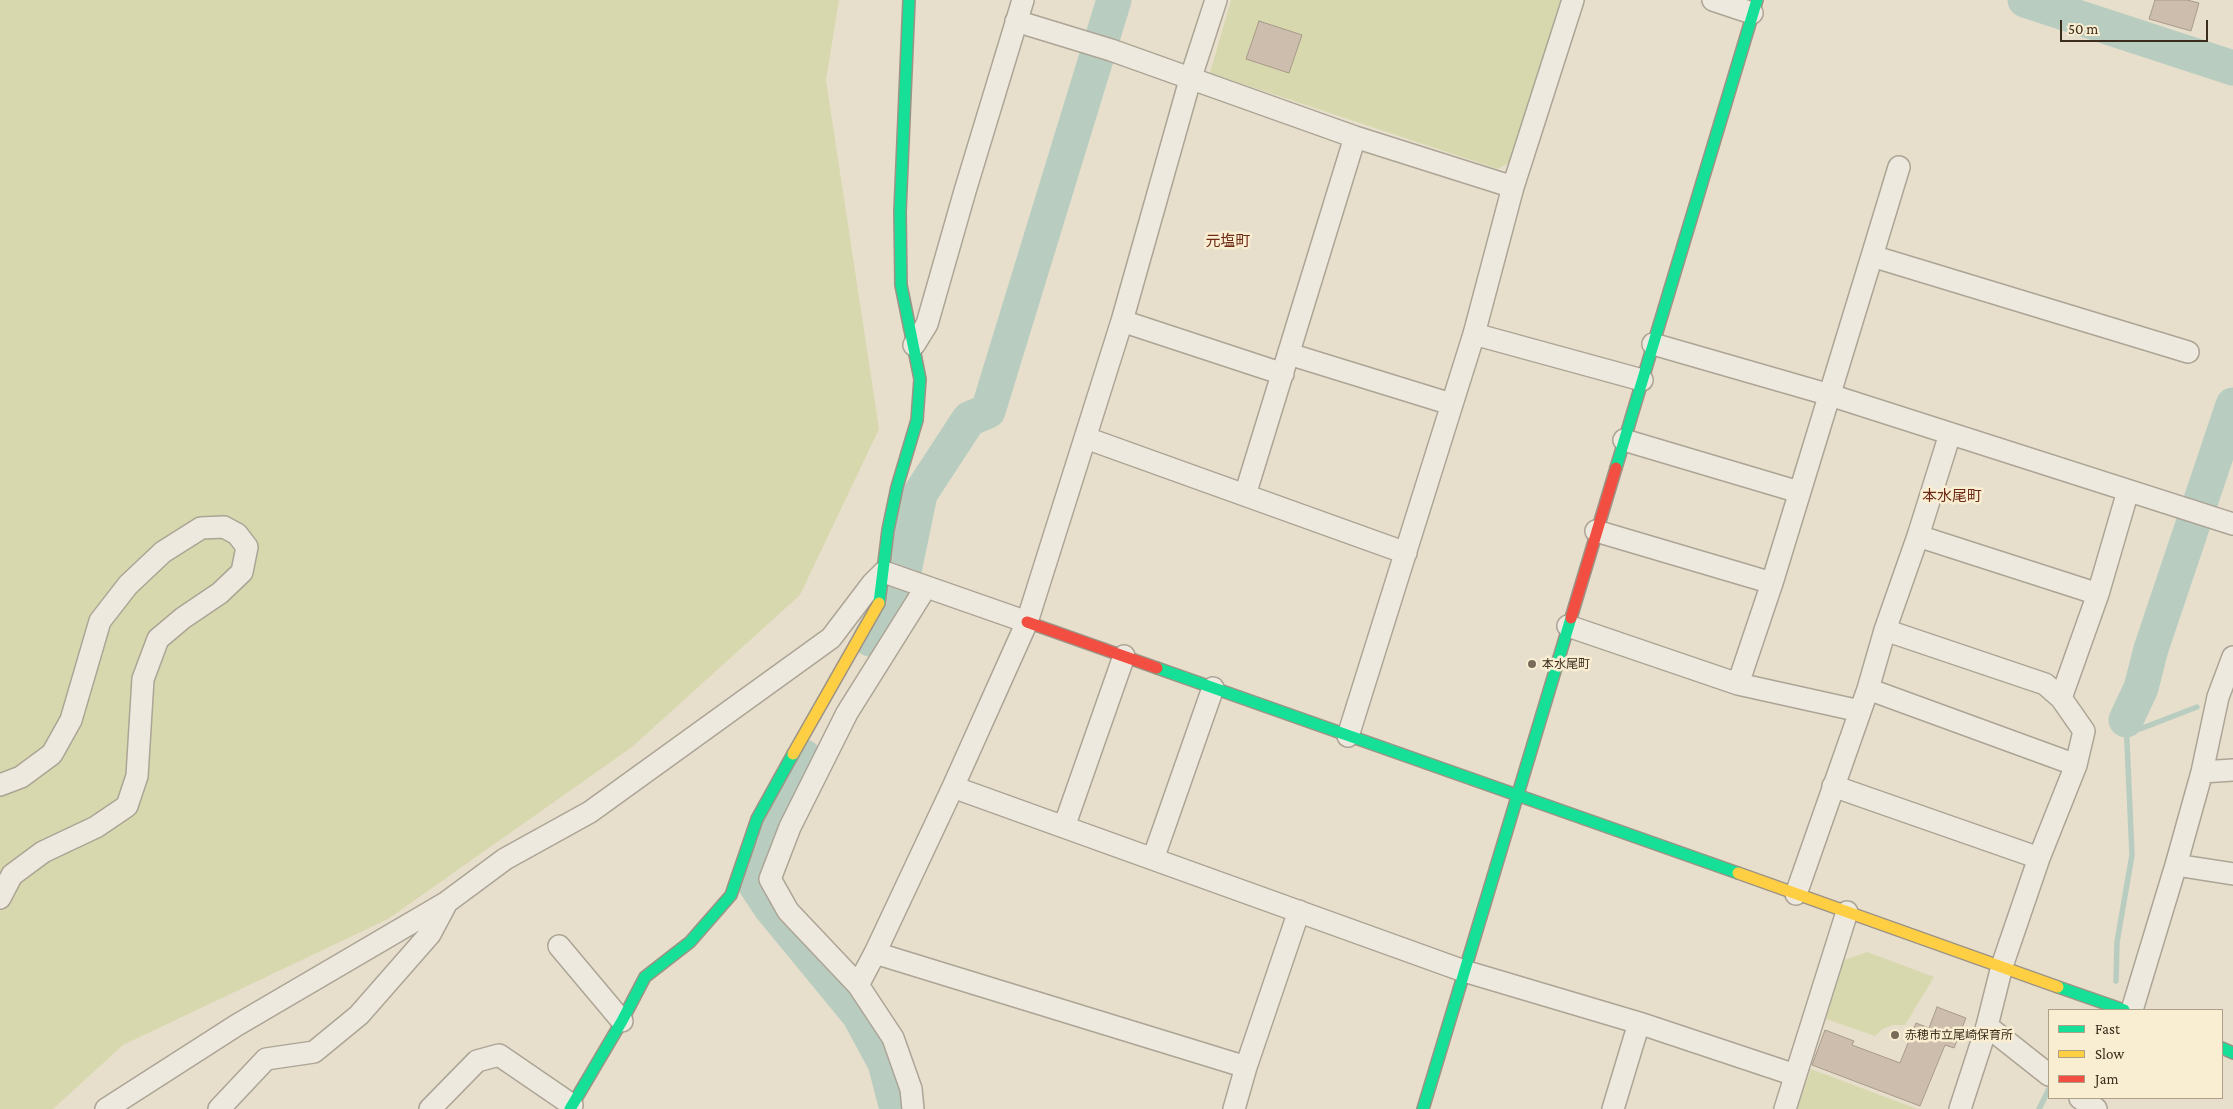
<!DOCTYPE html>
<html>
<head>
<meta charset="utf-8">
<style>
  body { margin:0 }
  #map { position:relative; width:2233px; height:1109px; overflow:hidden; background:#e7dfcc; font-family:"Crimson Pro",serif }
  canvas { display:block }
  .legend { position:absolute; left:2048px; top:1009px; width:175px; height:90px; box-sizing:border-box; background:#f9eed1; border:1px solid #ada089; margin:0; padding:6px 9px; list-style:none; font-size:15px; color:#3c2c1c }
  .legend li { display:flex; align-items:center; gap:10px; height:25px }
  .legend b { width:25px; border:1px solid #ada089 }
  .scale { position:absolute; left:2060px; top:20px; width:148px; height:22px; box-sizing:border-box; border:2px solid #3c2c1c; border-top:0; padding-left:6px; font-size:15px; line-height:18px; white-space:nowrap; color:#3c2c1c; -webkit-text-stroke:4px #f9eed1; paint-order:stroke }
</style>
</head>
<body>
<div id="map">
<canvas width="2233" height="1109"></canvas>
<ul class="legend">
<li><b style="height:6px;background:#16e098"></b>Fast</li>
<li><b style="height:6px;background:#ffcf43"></b>Slow</li>
<li><b style="height:6px;background:#f24e42"></b>Jam</li>
</ul>
<div class="scale">50 m</div>
</div>
<script>
const c = document.querySelector('canvas').getContext('2d');
c.lineJoin = 'round';
function paint(path, color) {
  c.fillStyle = color;
  c.fill(path, 'evenodd');
}
function shape(rows) {
  const path = new Path2D();
  for (const r of rows) {
    path.moveTo(r[0], r[1]);
    for (let i = 2; i < r.length; i += 2) path.lineTo(r[i], r[i + 1]);
  }
  return path;
}
function trace(path, color, width, dash) {
  c.strokeStyle = color;
  c.lineWidth = width;
  c.lineCap = dash ? 'butt' : 'round';
  c.setLineDash(dash || []);
  c.stroke(path);
}
function write(font, color, halo, rows, align = 'center') {
  c.font = font + ' "Crimson Pro","Noto Sans JP",serif';
  c.lineWidth = 5;
  c.setLineDash([]);
  c.textBaseline = 'middle';
  c.strokeStyle = halo;
  c.fillStyle = color;
  for (const [text, x, y, turn = 0] of rows) {
    c.save();
    c.translate(x, y);
    c.rotate((+turn || 0) * Math.PI / 180);
    c.textAlign = isNaN(turn) ? turn : align;
    if (halo) c.strokeText(text, 0, 0);
    c.fillText(text, 0, 0);
    c.restore();
  }
}
const green = shape([
  [0,0,839,0,826,80,879,429,800,595,632,747,388,919,123,1045,53,1109,0,1109],
  [1231,0,1562,0,1511,162,1498,169,1210,73],
  [1867,952,1934,977,1905,1025,1893,1025,1882,1029,1875,1036,1826,1019,1844,960],
  [1811,1069,1917,1109,1797,1109]
]);
const stream = shape([
  [2126,720,2140,729,2197,707],
  [2116,981,2117,942,2132,855,2126,720],
  [2039,1109,2049,1089]
]);
const river = shape([
  [2025,0,2233,68],
  [870,639,901,586,920,494,969,419,988,411,1114,0],
  [2126,720,2141,688,2151,649,2233,405],
  [804,757,779,808,759,864,755,884,771,908,859,1015,885,1063,897,1109]
]);
const building = shape([
  [2155,0,2187,0,2199,3,2191,31,2149,19,2155,0],
  [1259,21,1302,35,1289,73,1246,59,1259,21],
  [1937,1007,1966,1018,1954,1048,1945,1045,1920,1106,1812,1065,1825,1030,1854,1041,1852,1045,1900,1063,1916,1023,1929,1028,1937,1007]
]);
const street = shape([
  [1713,0,1752,13],
  [1016,21,1111,50,1355,137,1513,187],
  [1872,256,1899,167],
  [1122,321,1283,374],
  [1474,334,1642,380],
  [1653,344,1830,395,2233,524],
  [914,345,927,324,965,191,1023,0],
  [1289,354,1451,404],
  [1086,438,1406,553],
  [1624,440,1799,492],
  [1245,495,1355,137],
  [1596,531,1772,583],
  [1918,536,2098,594],
  [1568,626,1738,684,1860,711],
  [1885,630,1918,536,1950,434],
  [2233,657,2218,697,2202,772,2176,865,2233,874],
  [1738,684,1772,583,1872,256,2188,352],
  [1868,689,2076,765],
  [2061,698,2098,594,2128,491],
  [1348,736,1474,334,1513,187,1573,0],
  [2202,772,2233,770],
  [0,785,21,777,52,754,71,720,100,621,128,585,163,552,201,528,224,527,237,534,247,547,242,572,220,593,183,618,158,639,143,679,137,776,127,806,96,827,43,852,12,875,0,898],
  [1833,786,2039,858],
  [953,787,1464,971,1639,1023,1795,1075],
  [1064,827,1124,656],
  [1153,859,1213,688],
  [1796,894,1868,689,1885,630,2045,684,2061,698,2084,731,2076,765,2039,858,2002,966,1987,1026,1960,1109],
  [559,946,622,1021],
  [875,953,1246,1067],
  [858,985,875,953,953,787,1027,622,1122,321,1190,80,1216,0],
  [2132,1010,2176,865],
  [1987,1026,2049,1075],
  [2080,1098,2096,1109],
  [106,1109,237,1025,447,902,505,859,590,812,831,638,872,584,884,572,1027,622],
  [219,1109,266,1059,314,1052,359,1015,430,934,447,902],
  [430,1109,477,1061,499,1055,572,1105],
  [913,1109,911,1089,893,1038,858,985,788,911,770,879,790,827,847,713,926,587],
  [1234,1109,1246,1067,1299,911],
  [1613,1109,1639,1023],
  [1785,1109,1847,912]
]);
const fast = shape([
  [1616,468,1757,0],
  [879,603,888,530,897,487,917,420,920,379,901,285,900,212,909,0],
  [1157,668,1738,873],
  [2058,987,2124,1010],
  [2222,1048,2233,1053],
  [570,1109,622,1021,645,977,690,942,731,895,757,819,793,754],
  [1423,1109,1571,618]
]);
const slow = shape([
  [793,754,879,603],
  [1738,873,2058,987]
]);
const jam = shape([
  [1571,618,1616,468],
  [1027,622,1157,668]
]);
const markers = [
  [1532,664,5,"#786b5a"],
  [1895,1035,5,"#786b5a"]
];
const poiNames = [
  ["本水尾町",1542,664],
  ["赤穂市立尾崎保育所",1905,1035]
];
const quarterNames = [
  ["元塩町",1228,241],
  ["本水尾町",1952,496]
];
paint(green, '#d7d8ad');
trace(stream, '#b8cdc0', 5.5);
trace(river, '#b8cdc0', 35);
paint(building, '#ccbdac');
trace(building, '#a89a8b', 1);
trace(street, '#aca495', 24);
trace(fast, '#9c9385', 14);
trace(slow, '#9c9385', 14);
trace(jam, '#9c9385', 14);
trace(street, '#eee9df', 21);
trace(fast, '#16e098', 11);
trace(slow, '#ffcf43', 11);
trace(jam, '#f24e42', 11);
for (const [x, y, r, color] of markers) {
  const dot = new Path2D();
  dot.arc(x, y, r, 0, 2 * Math.PI);
  c.fillStyle = color;
  c.fill(dot);
  trace(dot, '#f9eed1', 2);
}
write('12px', '#3c2c1c', '#f9eed1', poiNames, 'left');
write('15px', '#6e2a16', '#f9eed1', quarterNames);
</script>
</body>
</html>
